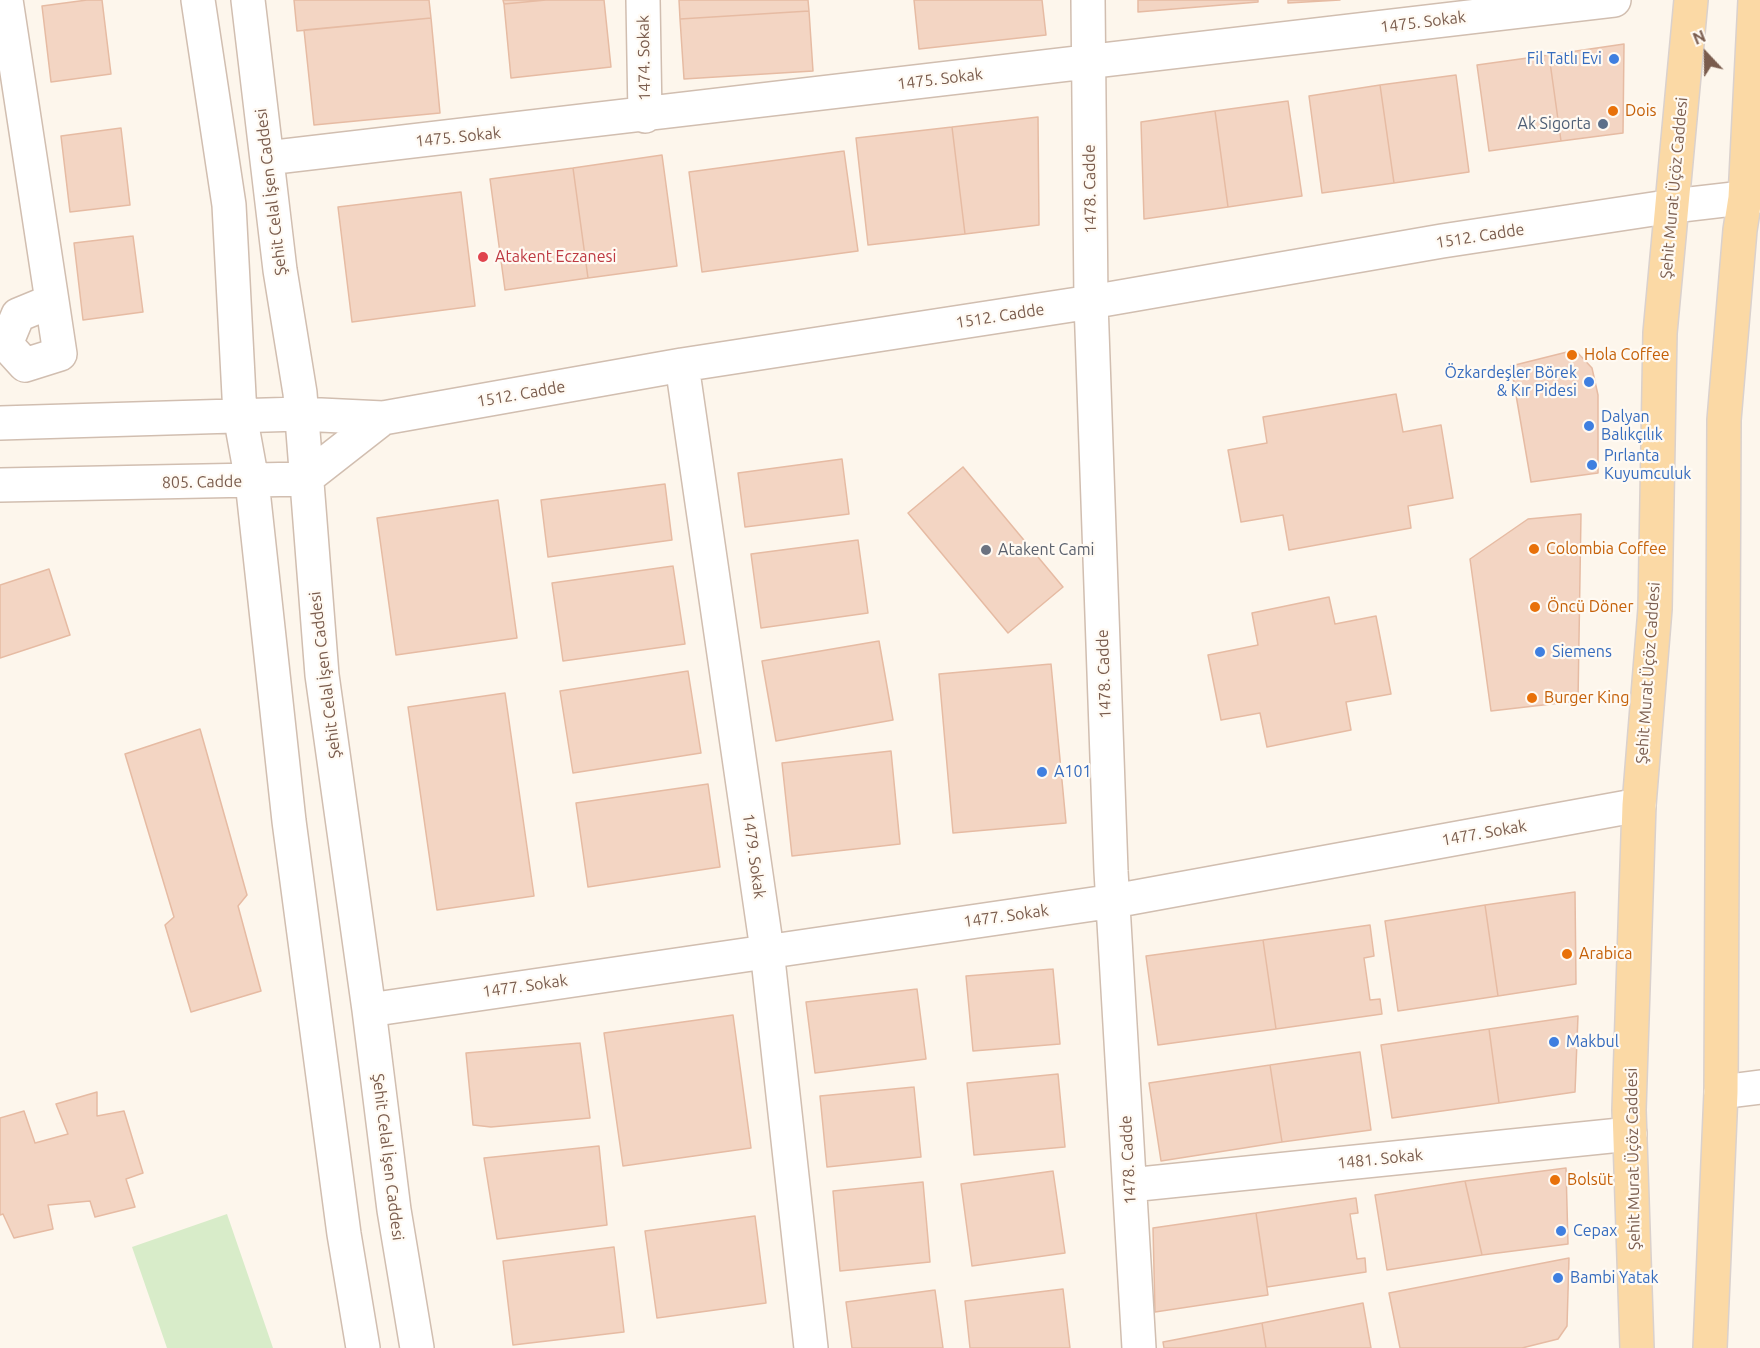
<!DOCTYPE html>
<html>
<head>
<meta charset="utf-8">
<style>
  body { margin:0 }
  #map { position:relative; width:1760px; height:1348px; overflow:hidden; background:#fdf6ec; font-family:Ubuntu,sans-serif }
  canvas { display:block }
  .north { position:absolute; left:1676px; top:24px; width:60px; height:60px; -webkit-text-stroke:4px #fffaf3; paint-order:stroke; rotate:338deg; font-size:16px; font-weight:700; line-height:24px; text-align:center; color:#7a5c4d }
  .north::after { content:''; display:block; margin:auto; width:21px; height:27px; background:#7a5c4d; clip-path:polygon(50% 0,100% 100%,50% 72%,0 100%) }
</style>
</head>
<body>
<div id="map">
<canvas width="1760" height="1348"></canvas>
<div class="north">N</div>
</div>
<script>
const c = document.querySelector('canvas').getContext('2d');
c.lineJoin = 'round';
function paint(path, color) {
  c.fillStyle = color;
  c.fill(path, 'evenodd');
}
function shape(rows) {
  const path = new Path2D();
  for (const r of rows) {
    path.moveTo(r[0], r[1]);
    for (let i = 2; i < r.length; i += 2) path.lineTo(r[i], r[i + 1]);
  }
  return path;
}
function trace(path, color, width, dash) {
  c.strokeStyle = color;
  c.lineWidth = width;
  c.lineCap = dash ? 'butt' : 'round';
  c.setLineDash(dash || []);
  c.stroke(path);
}
function write(font, color, halo, rows, align = 'center') {
  c.font = font + ' Ubuntu,sans-serif';
  c.lineWidth = 4.5;
  c.setLineDash([]);
  c.textBaseline = 'middle';
  c.strokeStyle = halo;
  c.fillStyle = color;
  for (const [text, x, y, turn = 0] of rows) {
    c.save();
    c.translate(x, y);
    c.rotate((+turn || 0) * Math.PI / 180);
    c.textAlign = isNaN(turn) ? turn : align;
    if (halo) c.strokeText(text, 0, 0);
    c.fillText(text, 0, 0);
    c.restore();
  }
}
const green = shape([
  [227,1214,273,1348,167,1348,132,1247]
]);
const building = shape([
  [87,0,102,0,111,74,51,82,42,6,87,0],
  [294,0,429,0,431,18,297,31,294,0],
  [503,0,546,0,504,4,503,0],
  [546,0,604,0,611,67,511,78,504,4,546,0],
  [679,0,808,0,809,11,680,19,679,0],
  [914,0,1042,0,1046,35,919,49,914,0],
  [1138,0,1258,0,1258,2,1138,12,1138,0],
  [1288,0,1340,0,1288,3,1288,0],
  [809,11,813,71,684,79,680,19,809,11],
  [431,18,440,113,314,125,304,30,431,18],
  [1624,44,1623,133,1561,141,1549,55,1624,44],
  [1549,55,1561,141,1489,151,1477,65,1549,55],
  [1456,75,1469,172,1394,183,1380,85,1456,75],
  [1380,85,1394,183,1322,193,1309,96,1380,85],
  [1288,101,1302,196,1228,207,1215,111,1288,101],
  [1215,111,1228,207,1144,219,1141,122,1215,111],
  [1038,117,1039,225,965,234,952,127,1038,117],
  [952,127,965,234,868,245,856,138,952,127],
  [121,128,130,205,70,212,61,136,121,128],
  [844,151,858,251,702,272,689,172,844,151],
  [662,155,677,266,588,278,573,168,662,155],
  [573,168,588,278,505,290,490,179,573,168],
  [461,192,475,306,352,322,338,207,461,192],
  [133,236,143,312,83,320,74,243,133,236],
  [1575,350,1592,368,1598,395,1598,473,1531,482,1511,366,1575,350],
  [1396,394,1403,432,1441,425,1453,498,1408,506,1411,528,1289,550,1283,515,1241,522,1228,450,1267,443,1263,417,1396,394],
  [842,459,849,514,745,527,738,473,842,459],
  [963,467,1063,587,1008,633,908,513,963,467],
  [665,484,672,540,548,557,541,500,665,484],
  [498,500,517,638,396,655,377,518,498,500],
  [1581,514,1578,701,1491,711,1470,559,1528,519,1581,514],
  [858,540,868,613,761,628,751,554,858,540],
  [673,566,685,644,563,661,552,583,673,566],
  [49,569,70,635,0,658,0,585,49,569],
  [1329,597,1335,624,1376,616,1391,694,1346,702,1351,730,1267,747,1260,713,1221,720,1208,655,1258,645,1252,613,1329,597],
  [879,641,893,720,776,741,762,661,879,641],
  [1051,664,1066,823,953,833,939,674,1051,664],
  [688,671,701,753,573,773,560,691,688,671],
  [505,693,534,896,437,910,408,707,505,693],
  [200,729,247,895,238,906,261,991,191,1012,165,925,174,917,125,754,200,729],
  [891,751,900,844,792,856,782,763,891,751],
  [708,784,720,867,588,887,576,803,708,784],
  [1575,892,1576,984,1498,996,1485,905,1575,892],
  [1485,905,1498,996,1398,1011,1385,921,1485,905],
  [1370,925,1374,956,1364,958,1370,1000,1380,999,1382,1014,1276,1029,1263,940,1370,925],
  [1263,940,1276,1029,1158,1045,1146,956,1263,940],
  [1053,969,1060,1044,973,1051,966,976,1053,969],
  [917,989,926,1059,815,1073,806,1002,917,989],
  [733,1015,751,1148,623,1166,604,1033,733,1015],
  [1578,1016,1575,1092,1499,1103,1489,1029,1578,1016],
  [1489,1029,1499,1103,1392,1118,1381,1045,1489,1029],
  [580,1043,590,1118,491,1127,473,1125,466,1053,580,1043],
  [1360,1052,1371,1130,1282,1142,1270,1065,1360,1052],
  [1270,1065,1282,1142,1161,1161,1149,1083,1270,1065],
  [1058,1074,1065,1147,974,1155,967,1083,1058,1074],
  [914,1087,921,1157,827,1167,820,1096,914,1087],
  [97,1092,97,1116,124,1111,143,1173,126,1179,135,1207,95,1217,90,1201,48,1205,53,1229,14,1238,3,1214,0,1215,0,1118,24,1111,35,1143,68,1134,56,1104,97,1092],
  [599,1146,607,1225,497,1239,484,1158,599,1146],
  [1566,1168,1568,1244,1482,1255,1465,1181,1566,1168],
  [1053,1171,1065,1253,972,1266,961,1184,1053,1171],
  [1465,1181,1482,1255,1387,1270,1375,1195,1465,1181],
  [923,1182,930,1262,840,1271,833,1191,923,1182],
  [1356,1198,1358,1213,1350,1214,1357,1259,1365,1258,1366,1272,1267,1287,1256,1213,1356,1198],
  [1256,1213,1268,1295,1155,1312,1153,1228,1256,1213],
  [755,1216,766,1303,657,1318,645,1231,755,1216],
  [614,1247,624,1332,513,1345,503,1261,614,1247],
  [1569,1258,1567,1326,1558,1339,1522,1348,1400,1348,1389,1293,1569,1258],
  [1063,1289,1070,1348,970,1348,965,1301,1063,1289],
  [935,1290,943,1348,852,1348,846,1302,935,1290],
  [1363,1303,1371,1348,1266,1348,1262,1323,1363,1303],
  [1262,1323,1266,1348,1164,1348,1163,1342,1262,1323]
]);
const minor = shape([
  [6,0,52,301,60,354,25,365,6,344,18,315,52,301],
  [198,0,229,205,240,415,252,481,289,821,344,1234,363,1348],
  [248,0,280,270,300,393,322,675,369,1010,394,1210,417,1348],
  [643,0,645,116],
  [1088,0,1091,302,1111,871,1139,1348],
  [267,158,1614,0],
  [682,365,767,950,811,1348],
  [0,423,300,414,383,418,682,365,1091,302,1442,241,1673,206,1760,196],
  [0,485,305,479,383,418],
  [369,1010,1114,901,1639,805],
  [1721,1092,1760,1087],
  [1130,1185,1630,1134]
]);
const major = shape([
  [1637,1348,1629,1110,1639,805,1655,609,1660,333,1691,0],
  [1710,1348,1721,1092,1724,420,1740,230,1745,198,1755,0]
]);
const markers = [
  [1614,59,6,"#3f7fe0"],
  [1613,111,6,"#e8710a"],
  [1603,124,6,"#5c6f8a"],
  [483,257,6,"#e0444e"],
  [1572,355,6,"#e8710a"],
  [1589,382,6,"#3f7fe0"],
  [1589,426,6,"#3f7fe0"],
  [1592,465,6,"#3f7fe0"],
  [1534,549,6,"#e8710a"],
  [986,550,6,"#6b7280"],
  [1535,607,6,"#e8710a"],
  [1540,652,6,"#3f7fe0"],
  [1532,698,6,"#e8710a"],
  [1042,772,6,"#3f7fe0"],
  [1567,954,6,"#e8710a"],
  [1554,1042,6,"#3f7fe0"],
  [1555,1180,6,"#e8710a"],
  [1561,1231,6,"#3f7fe0"],
  [1558,1278,6,"#3f7fe0"]
];
const streetNames = [
  ["1475. Sokak",1423,22,-7],
  ["1474. Sokak",644,58,-91],
  ["1475. Sokak",940,79,-7],
  ["1475. Sokak",458,137,-6],
  ["Şehit Murat Üçöz Caddesi",1674,188,-85],
  ["1478. Cadde",1090,189,-91],
  ["Şehit Celal İşen Caddesi",271,192,-97],
  ["1512. Cadde",1480,236,-9],
  ["1512. Cadde",1000,316,-9],
  ["1512. Cadde",521,394,-10],
  ["805. Cadde",202,482,-1],
  ["Şehit Murat Üçöz Caddesi",1648,673,-86],
  ["1478. Cadde",1104,674,-92],
  ["Şehit Celal İşen Caddesi",325,675,-97],
  ["1477. Sokak",1484,833,-10],
  ["1479. Sokak",754,856,82],
  ["1477. Sokak",1006,916,-8],
  ["1477. Sokak",525,986,-8],
  ["Şehit Celal İşen Caddesi",388,1157,83],
  ["1481. Sokak",1380,1159,-6],
  ["Şehit Murat Üçöz Caddesi",1633,1159,-91],
  ["1478. Cadde",1128,1160,-93]
];
const shopNames = [
  ["Fil Tatlı Evi",1602,59,"right"],
  ["Özkardeşler Börek",1577,373,"right"],
  ["& Kır Pidesi",1577,391,"right"],
  ["Dalyan",1601,417],
  ["Balıkçılık",1601,435],
  ["Pırlanta",1604,456],
  ["Kuyumculuk",1604,474],
  ["Siemens",1552,652],
  ["A101",1054,772],
  ["Makbul",1566,1042],
  ["Cepax",1573,1231],
  ["Bambi Yatak",1570,1278]
];
const foodNames = [
  ["Dois",1625,111],
  ["Hola Coffee",1584,355],
  ["Colombia Coffee",1546,549],
  ["Öncü Döner",1547,607],
  ["Burger King",1544,698],
  ["Arabica",1579,954],
  ["Bolsüt",1567,1180]
];
const serviceNames = [
  ["Ak Sigorta",1591,124]
];
const healthNames = [
  ["Atakent Eczanesi",495,257]
];
const worshipNames = [
  ["Atakent Cami",998,550]
];
paint(green, '#d8ecc9');
paint(building, '#f3d5c3');
trace(building, '#e6bba3', 1.5);
trace(minor, '#d1beb0', 36);
trace(major, '#dad1cd', 36);
trace(minor, '#fff', 33);
trace(major, '#fbd9a5', 33);
for (const [x, y, r, color] of markers) {
  const dot = new Path2D();
  dot.arc(x, y, r, 0, 2 * Math.PI);
  c.fillStyle = color;
  c.fill(dot);
  trace(dot, '#fffaf3', 2);
}
write('16px', '#7a5c4d', '#fffaf3', streetNames);
write('16px', '#366cbe', '#fffaf3', shopNames, 'left');
write('16px', '#c56008', '#fffaf3', foodNames, 'left');
write('16px', '#4e5e75', '#fffaf3', serviceNames, 'right');
write('16px', '#be3a42', '#fffaf3', healthNames, 'left');
write('16px', '#5b616d', '#fffaf3', worshipNames, 'left');
</script>
</body>
</html>
